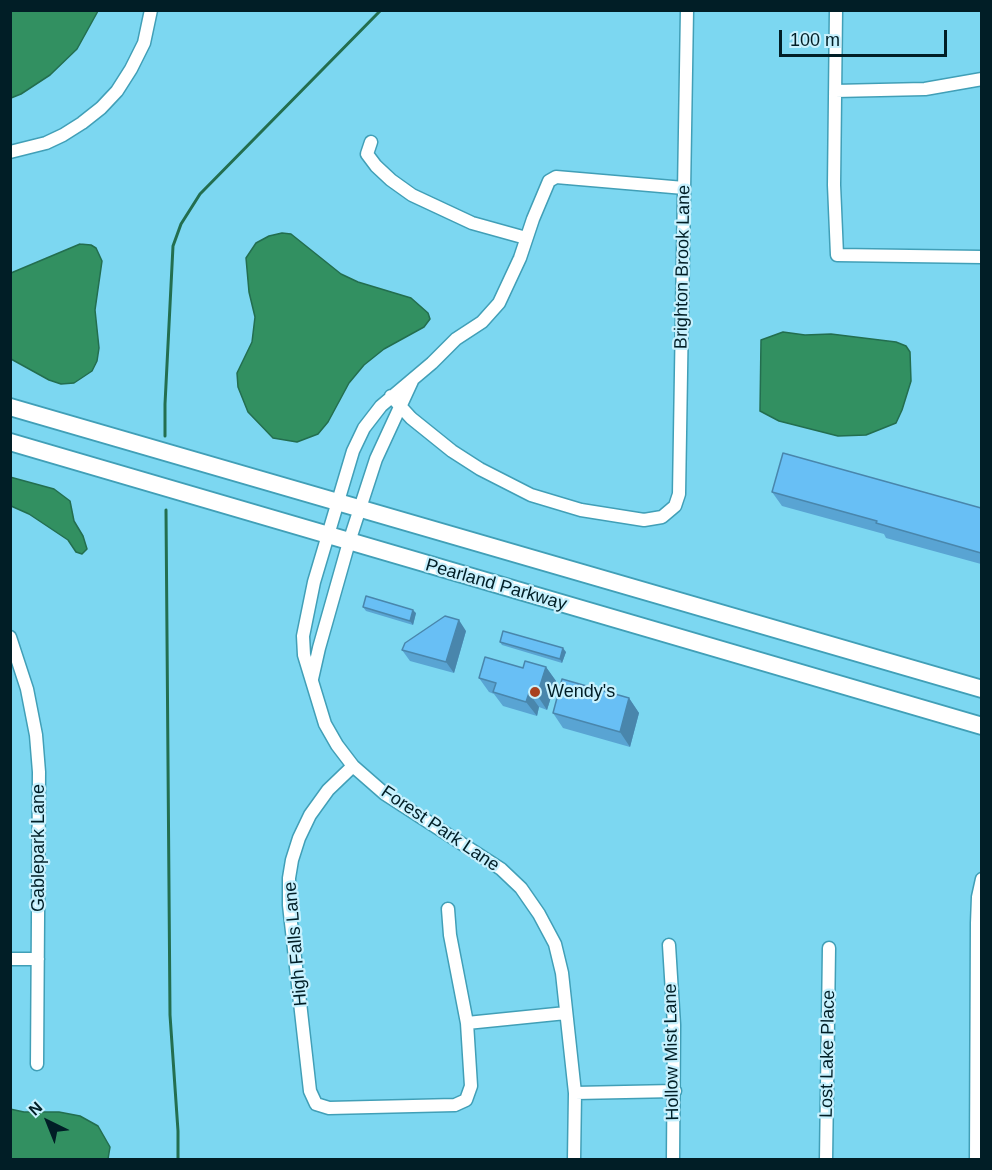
<!DOCTYPE html>
<html>
<head>
<meta charset="utf-8">
<style>
  body { margin:0 }
  #map { position:relative; width:992px; height:1170px; overflow:hidden; background:#7cd7f1; font-family:Arial,sans-serif }
  canvas { display:block }
  .frame { position:absolute; inset:0; border:12px solid #011e26; pointer-events:none }
  .north { position:absolute; left:18px; top:1092px; width:60px; height:60px; -webkit-text-stroke:4px #c7f1fe; paint-order:stroke; rotate:317deg; font-size:16px; font-weight:700; line-height:24px; text-align:center; color:#011e26 }
  .north::after { content:''; display:block; margin:auto; width:21px; height:27px; background:#011e26; clip-path:polygon(50% 0,100% 100%,50% 72%,0 100%) }
  .scale { position:absolute; left:779px; top:30px; width:168px; height:27px; box-sizing:border-box; border:3px solid #011e26; border-top:0; padding-left:8px; font-size:18px; line-height:21px; white-space:nowrap; color:#011e26; -webkit-text-stroke:4px #c7f1fe; paint-order:stroke }
</style>
</head>
<body>
<div id="map">
<canvas width="992" height="1170"></canvas>
<div class="frame"></div>
<div class="north">N</div>
<div class="scale">100 m</div>
</div>
<script>
const c = document.querySelector('canvas').getContext('2d');
c.lineJoin = 'round';
function paint(path, color) {
  c.fillStyle = color;
  c.fill(path, 'evenodd');
}
function shape(rows) {
  const path = new Path2D();
  for (const r of rows) {
    path.moveTo(r[0], r[1]);
    for (let i = 2; i < r.length; i += 2) path.lineTo(r[i], r[i + 1]);
  }
  return path;
}
function trace(path, color, width, dash) {
  c.strokeStyle = color;
  c.lineWidth = width;
  c.lineCap = dash ? 'butt' : 'round';
  c.setLineDash(dash || []);
  c.stroke(path);
}
function write(font, color, halo, rows, align = 'center') {
  c.font = font + ' Arial,sans-serif';
  c.lineWidth = 4.5;
  c.setLineDash([]);
  c.textBaseline = 'middle';
  c.strokeStyle = halo;
  c.fillStyle = color;
  for (const [text, x, y, turn = 0] of rows) {
    c.save();
    c.translate(x, y);
    c.rotate((+turn || 0) * Math.PI / 180);
    c.textAlign = isNaN(turn) ? turn : align;
    if (halo) c.strokeText(text, 0, 0);
    c.fillText(text, 0, 0);
    c.restore();
  }
}
const water = shape([
  [11,10,98,11,77,49,50,75,21,94,11,98,11,10],
  [282,233,291,234,341,274,358,282,411,298,428,313,430,319,424,327,384,349,364,365,349,383,328,422,318,434,297,442,273,438,248,412,238,387,237,373,252,342,255,317,249,292,246,258,256,243,269,236,282,233],
  [80,244,91,245,96,248,102,261,95,310,99,348,97,361,92,371,74,383,61,384,49,380,11,359,11,273,80,244],
  [783,332,805,335,831,334,896,342,906,346,910,352,911,381,902,410,896,423,866,435,838,436,779,421,760,411,761,340,783,332],
  [10,477,54,489,70,501,74,521,83,536,87,549,82,554,76,552,68,540,29,514,11,506,10,477],
  [10,1109,24,1112,59,1112,80,1116,98,1126,110,1147,108,1159,11,1159,10,1109]
]);
const stream = shape([
  [165,436,165,404,173,246,181,224,200,194,381,10],
  [166,510,170,1015,178,1131,178,1160]
]);
const minor = shape([
  [836,10,834,185,837,255,982,257],
  [835,91,925,89,982,79],
  [371,142,367,154,376,166,391,180,412,195,472,223,526,238],
  [10,152,46,143,63,135,82,123,101,108,117,91,131,69,144,43,151,10],
  [391,396,411,418,452,451,480,469,531,495,581,510,644,520,662,517,675,506,679,494,687,10],
  [10,637,27,689,36,735,39,772,37,1064],
  [312,679,319,648,349,542,376,459,412,381],
  [353,766,328,790,310,815,299,838,292,860,289,878,289,905,310,1091,316,1104,329,1108,455,1105,466,1100,471,1086,467,1023,450,935,448,909],
  [669,945,674,1025,673,1160],
  [10,959,38,959],
  [467,1023,566,1013],
  [575,1093,675,1091],
  [574,1160,575,1093,562,973,555,944,539,914,521,888,501,869,385,794,353,766,337,745,325,724,304,655,303,636,314,582,353,451,364,428,381,406,432,363,456,339,482,322,499,303,520,258,533,219,549,181,556,177,684,188],
  [826,1160,829,948],
  [976,1160,977,923,978,897,982,879]
]);
const secondary = shape([
  [10,407,982,689],
  [10,442,982,726]
]);
const wall = shape([
  [772,492,981,508,981,564,886,538,884,534,782,506],
  [363,607,416,613,413,625,366,611],
  [466,631,454,673,410,661,402,650],
  [500,642,566,652,562,663,502,645],
  [546,667,556,681,547,710,539,707,537,716,503,706,494,694,489,692,479,678,523,668],
  [629,698,639,713,630,747,563,728,553,713]
]);
const shadedWall = shape([
  [413,610,416,613,413,625,410,621],
  [459,620,466,631,454,673,446,662],
  [563,648,566,652,562,663,560,659],
  [546,667,556,681,547,710,537,695],
  [529,693,539,707,537,716,526,702],
  [629,698,639,713,630,747,620,732]
]);
const building = shape([
  [783,453,981,508,981,553,876,523,877,521,772,492,783,453],
  [366,596,413,610,410,621,363,607,366,596],
  [445,616,459,620,446,662,402,650,405,643,445,616],
  [503,631,563,648,560,659,500,642,503,631],
  [485,657,523,668,525,661,546,667,537,695,529,693,526,702,493,692,496,683,479,678,485,657],
  [562,679,629,698,620,732,553,713,562,679]
]);
const markers = [
  [535,692,6,"#a94220"]
];
const streetNames = [
  ["Brighton Brook Lane",683,267,-89],
  ["Pearland Parkway",496,585,16],
  ["Forest Park Lane",440,829,34],
  ["Gablepark Lane",39,848,-90],
  ["High Falls Lane",296,944,-95],
  ["Hollow Mist Lane",672,1052,-91],
  ["Lost Lake Place",828,1054,-89]
];
const poiNames = [
  ["Wendy's",547,692]
];
paint(water, '#329061');
trace(water, '#236e4f', 1.5);
trace(stream, '#236e4f', 3);
trace(minor, '#419fb7', 15);
trace(secondary, '#419fb7', 20);
trace(minor, '#fff', 12);
trace(secondary, '#fff', 16);
paint(wall, '#59a4d3');
paint(shadedWall, '#4986ac');
paint(building, '#68bff5');
trace(building, '#4986ac', 1.5);
for (const [x, y, r, color] of markers) {
  const dot = new Path2D();
  dot.arc(x, y, r, 0, 2 * Math.PI);
  c.fillStyle = color;
  c.fill(dot);
  trace(dot, '#c7f1fe', 2);
}
write('18px', '#011e26', '#c7f1fe', streetNames);
write('18px', '#011e26', '#c7f1fe', poiNames, 'left');
</script>
</body>
</html>
